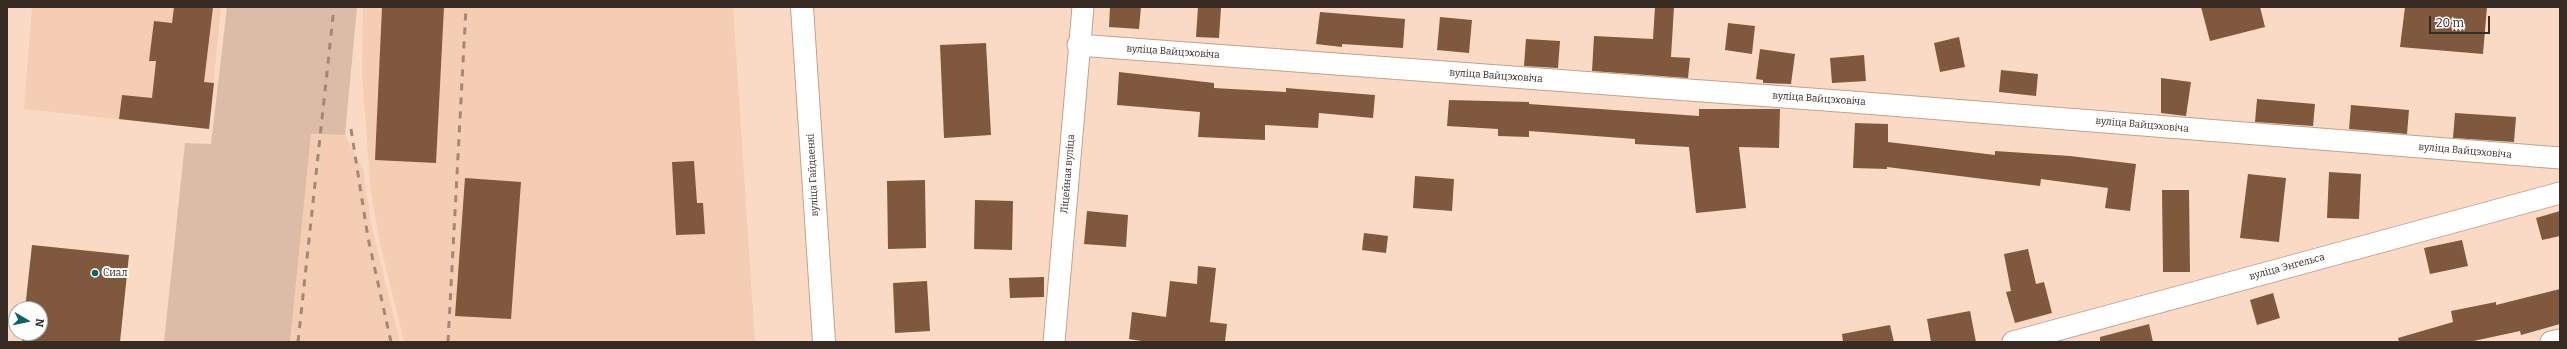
<!DOCTYPE html>
<html>
<head>
<meta charset="utf-8">
<style>
  body { margin:0 }
  #map { position:relative; width:2567px; height:349px; overflow:hidden; background:#fbdac5; font-family:Bitter,serif }
  canvas { display:block }
  .frame { position:absolute; inset:0; border:8px solid #372b23; pointer-events:none }
  .north { position:absolute; left:8px; top:301px; width:40px; height:40px; box-sizing:border-box; background:#fff; border:1px solid #afaaa7; border-radius:50%; rotate:99deg; font-size:11px; font-weight:700; line-height:16px; text-align:center; color:#372b23 }
  .north::after { content:''; display:block; margin:auto; width:14px; height:18px; background:#116168; clip-path:polygon(50% 0,100% 100%,50% 72%,0 100%) }
  .scale { position:absolute; left:2429px; top:16px; width:61px; height:18px; box-sizing:border-box; border:2px solid #372b23; border-top:0; padding-left:5px; font-size:12px; line-height:14px; white-space:nowrap; color:#372b23; -webkit-text-stroke:3px #fff; paint-order:stroke }
</style>
</head>
<body>
<div id="map">
<canvas width="2567" height="349"></canvas>
<div class="frame"></div>
<div class="north">N</div>
<div class="scale">20 m</div>
</div>
<script>
const c = document.querySelector('canvas').getContext('2d');
c.lineJoin = 'round';
function paint(path, color) {
  c.fillStyle = color;
  c.fill(path, 'evenodd');
}
function shape(rows) {
  const path = new Path2D();
  for (const r of rows) {
    path.moveTo(r[0], r[1]);
    for (let i = 2; i < r.length; i += 2) path.lineTo(r[i], r[i + 1]);
  }
  return path;
}
function trace(path, color, width, dash) {
  c.strokeStyle = color;
  c.lineWidth = width;
  c.lineCap = dash ? 'butt' : 'round';
  c.setLineDash(dash || []);
  c.stroke(path);
}
function write(font, color, halo, rows, align = 'center') {
  c.font = font + ' Bitter,serif';
  c.lineWidth = 4;
  c.setLineDash([]);
  c.textBaseline = 'middle';
  c.strokeStyle = halo;
  c.fillStyle = color;
  for (const [text, x, y, turn = 0] of rows) {
    c.save();
    c.translate(x, y);
    c.rotate((+turn || 0) * Math.PI / 180);
    c.textAlign = isNaN(turn) ? turn : align;
    if (halo) c.strokeText(text, 0, 0);
    c.fillText(text, 0, 0);
    c.restore();
  }
}
const built = shape([
  [32,7,221,7,209,129,24,109],
  [363,7,733,7,755,342,404,342,379,239,371,194,362,74],
  [311,134,345,135,363,170,371,224,400,342,290,342]
]);
const green = shape([
  [227,7,357,7,345,135,311,134,290,342,164,342,185,143,211,144]
]);
const building = shape([
  [174,7,213,7,204,82,214,83,209,129,119,119,122,95,152,98,156,61,149,61,154,21,172,23],
  [382,7,444,7,436,163,375,160],
  [1110,7,1141,7,1139,29,1109,27],
  [1198,7,1221,8,1219,38,1196,37],
  [1655,7,1674,7,1671,57,1690,58,1688,78,1592,71,1594,36,1653,39],
  [2201,7,2260,7,2265,27,2210,41],
  [2405,7,2487,7,2483,54,2400,47],
  [1320,12,1405,19,1403,48,1342,44,1342,47,1316,44],
  [1440,17,1472,20,1469,53,1437,50],
  [1728,23,1755,26,1752,54,1725,50],
  [1959,37,1965,67,1940,72,1934,43],
  [1526,39,1560,41,1558,68,1524,66],
  [986,43,991,135,944,138,940,45],
  [1760,49,1795,54,1791,84,1763,83,1763,80,1756,79],
  [1864,55,1866,81,1832,83,1830,58],
  [2001,70,2038,74,2036,96,1999,92],
  [1119,72,1214,83,1214,88,1286,92,1286,88,1375,95,1373,118,1319,113,1318,128,1265,125,1265,140,1198,137,1200,112,1117,105],
  [2161,78,2191,82,2186,116,2161,113],
  [2257,99,2315,104,2313,126,2255,122],
  [1449,100,1529,102,1529,104,1699,116,1699,109,1780,109,1779,148,1739,147,1746,208,1696,213,1689,147,1635,144,1635,139,1529,131,1529,137,1498,136,1498,129,1447,126],
  [2351,105,2409,110,2407,134,2349,129],
  [2455,113,2516,117,2514,142,2453,138],
  [1855,123,1888,124,1888,142,1995,155,1995,151,2070,156,2136,164,2130,211,2105,208,2108,188,2041,179,2040,186,1887,167,1887,169,1853,168],
  [694,161,697,203,703,203,705,234,676,235,672,162],
  [2329,172,2361,174,2359,219,2327,218],
  [2248,174,2286,178,2279,242,2240,238],
  [1415,176,1454,179,1452,211,1413,208],
  [465,178,521,182,511,319,455,316],
  [925,180,926,248,888,249,887,181],
  [2162,190,2189,190,2190,272,2163,272],
  [975,200,1013,201,1012,250,974,249],
  [1087,211,1128,215,1126,247,1084,244],
  [2560,211,2560,236,2542,240,2536,218],
  [1364,233,1388,236,1386,253,1362,250],
  [2462,240,2468,266,2430,274,2424,248],
  [32,245,129,255,120,342,22,342,23,333,40,333,40,309,25,309],
  [2028,249,2036,284,2044,282,2052,313,2015,323,2006,292,2011,291,2004,254],
  [1198,266,1216,268,1210,322,1227,324,1225,342,1148,342,1129,339,1132,312,1166,317,1170,281,1197,284],
  [1044,277,1044,297,1010,298,1009,278],
  [927,281,930,331,895,333,893,283],
  [2560,289,2560,324,2521,335,2520,331,2469,342,2399,342,2398,338,2453,322,2451,311,2496,302,2496,305],
  [2273,293,2280,318,2257,325,2250,300],
  [1970,311,1976,342,1931,342,1927,319],
  [2149,324,2153,342,2100,342,2100,337],
  [1890,325,1894,342,1843,342,1842,334]
]);
const minor = shape([
  [1078,45,1852,102,2560,158],
  [1054,342,1083,7],
  [2013,342,2560,193],
  [2551,342,2560,340]
]);
const tertiary = shape([
  [802,7,824,342]
]);
const rail = shape([
  [351,129,368,238,391,342],
  [298,342,334,7],
  [448,342,466,7]
]);
const markers = [
  [95,273,4,"#116168"]
];
const streetNames = [
  ["вуліца Вайцэховіча",1173,52,4],
  ["вуліца Вайцэховіча",1496,76,4],
  ["вуліца Вайцэховіча",1819,99,4],
  ["вуліца Вайцэховіча",2142,125,5],
  ["вуліца Вайцэховіча",2465,151,5],
  ["Ліцейная вуліца",1068,174,-85],
  ["вуліца Гайдаенкі",813,175,-93],
  ["вуліца Энгельса",2287,267,-15]
];
const poiNames = [
  ["Сиал",103,273]
];
paint(built, '#f4cdb3');
paint(green, '#dcbca6');
paint(building, '#7f583d');
trace(minor, '#c1a28e', 23);
trace(tertiary, '#c1a28e', 24);
trace(minor, '#fff', 21);
trace(tertiary, '#fff', 22);
trace(rail, '#a1897a', 3, [7, 7]);
for (const [x, y, r, color] of markers) {
  const dot = new Path2D();
  dot.arc(x, y, r, 0, 2 * Math.PI);
  c.fillStyle = color;
  c.fill(dot);
  trace(dot, '#fff', 1.5);
}
write('10px', '#372b23', '#fff', streetNames);
write('10px', '#372b23', '#fff', poiNames, 'left');
</script>
</body>
</html>
